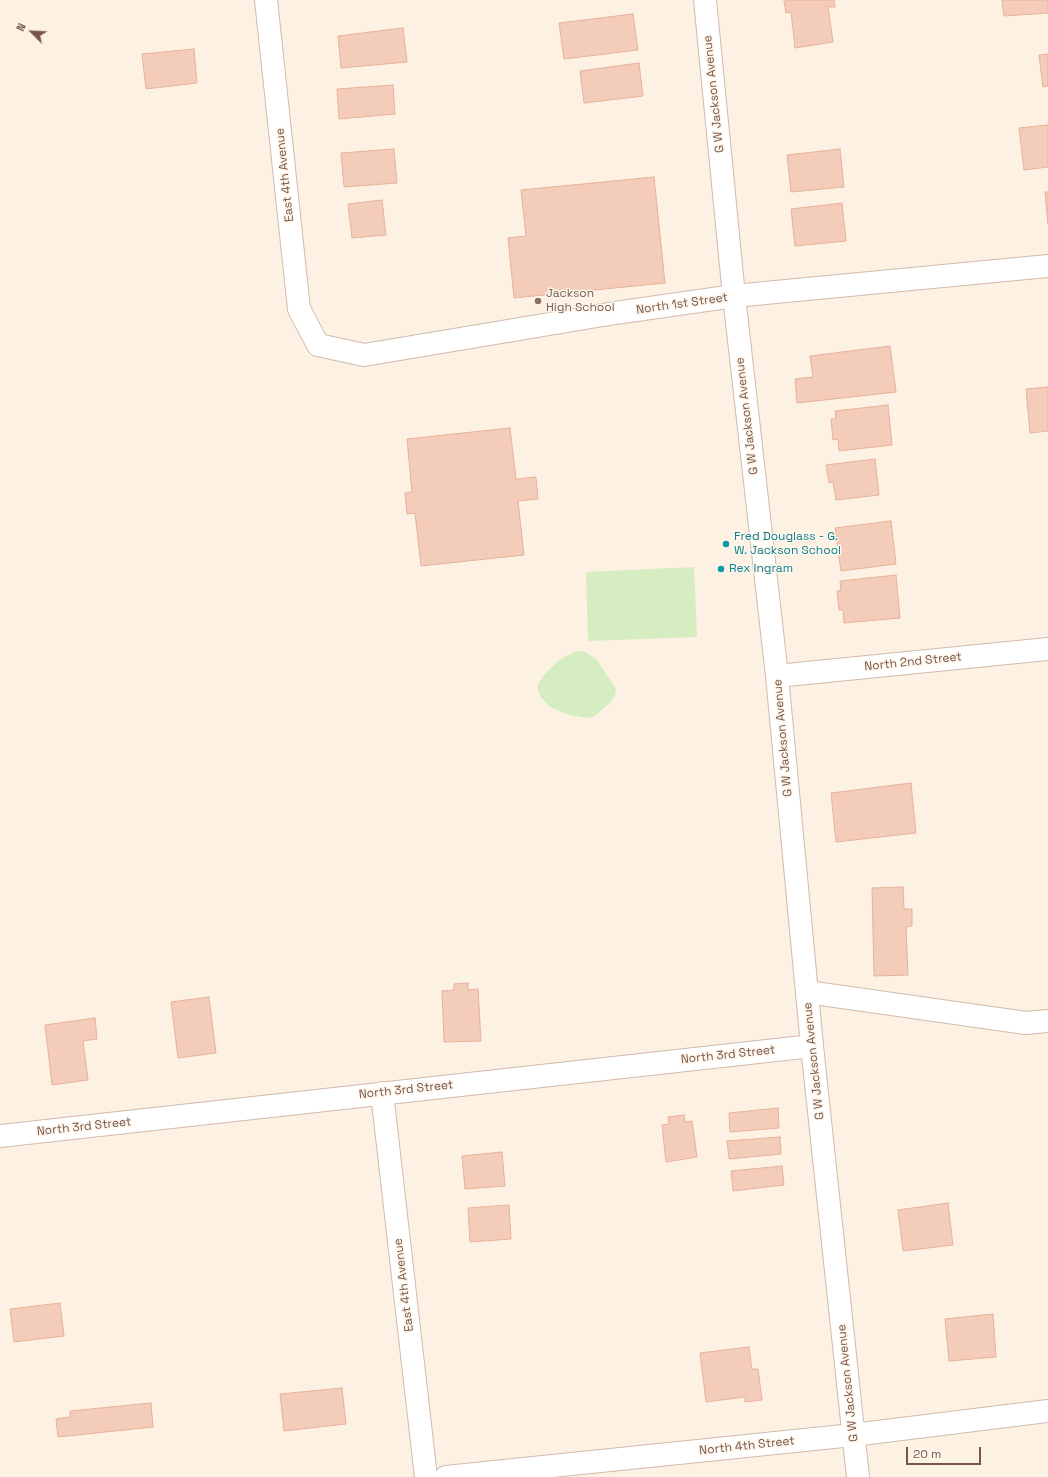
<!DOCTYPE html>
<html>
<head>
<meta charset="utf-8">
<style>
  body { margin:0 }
  #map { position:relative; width:1048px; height:1477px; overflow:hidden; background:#fdf1e4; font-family:"Space Grotesk",sans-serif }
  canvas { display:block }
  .north { position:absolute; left:12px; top:12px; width:40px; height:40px; -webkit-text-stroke:3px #fff6eb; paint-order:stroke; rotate:294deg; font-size:11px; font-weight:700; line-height:16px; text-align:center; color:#775548 }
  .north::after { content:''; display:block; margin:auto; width:14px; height:18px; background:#775548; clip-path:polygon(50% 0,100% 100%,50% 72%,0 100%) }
  .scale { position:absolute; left:906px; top:1447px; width:75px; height:18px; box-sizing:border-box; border:2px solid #775548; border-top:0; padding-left:5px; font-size:12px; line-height:14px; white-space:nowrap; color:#775548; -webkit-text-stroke:3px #fff6eb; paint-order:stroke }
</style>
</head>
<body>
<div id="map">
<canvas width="1048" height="1477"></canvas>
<div class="north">N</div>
<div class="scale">20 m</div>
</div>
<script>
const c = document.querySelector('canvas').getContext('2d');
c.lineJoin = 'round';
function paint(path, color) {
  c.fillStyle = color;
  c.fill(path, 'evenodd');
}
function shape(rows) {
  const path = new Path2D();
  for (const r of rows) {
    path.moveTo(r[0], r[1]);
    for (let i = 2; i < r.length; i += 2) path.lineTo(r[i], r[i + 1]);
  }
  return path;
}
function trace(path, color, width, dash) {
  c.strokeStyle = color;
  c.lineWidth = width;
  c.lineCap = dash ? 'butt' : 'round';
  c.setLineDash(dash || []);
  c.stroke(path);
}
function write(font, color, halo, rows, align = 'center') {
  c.font = font + ' "Space Grotesk",sans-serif';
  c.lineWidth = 3;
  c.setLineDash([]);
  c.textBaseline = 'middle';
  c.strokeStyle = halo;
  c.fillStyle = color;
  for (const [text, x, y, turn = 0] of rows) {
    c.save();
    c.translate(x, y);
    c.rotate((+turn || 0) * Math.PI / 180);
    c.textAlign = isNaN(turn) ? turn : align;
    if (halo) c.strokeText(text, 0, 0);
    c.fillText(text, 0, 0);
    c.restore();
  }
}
const green = shape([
  [694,567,697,637,588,641,586,572],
  [577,651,584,651,597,660,616,689,615,695,610,703,595,716,588,718,569,715,550,707,540,696,537,686,544,675,559,660]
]);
const building = shape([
  [784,0,834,0,835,7,828,7,833,42,795,48,791,12,786,13,784,0],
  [1002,0,1048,0,1048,13,1004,16,1002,0],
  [633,14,638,50,564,59,559,23,633,14],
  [403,28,407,62,341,68,338,36,403,28],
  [194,49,197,83,146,89,142,54,194,49],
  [1048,54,1048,86,1043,87,1039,55,1048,54],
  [639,63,643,96,584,103,580,71,639,63],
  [393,85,395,114,339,119,337,89,393,85],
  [1048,125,1048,167,1024,170,1019,128,1048,125],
  [394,149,397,183,344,187,341,153,394,149],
  [840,149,844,187,791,192,787,155,840,149],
  [654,177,665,283,514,298,508,238,526,236,521,190,654,177],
  [1045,192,1048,192,1048,224,1045,192],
  [382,200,386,235,352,238,348,204,382,200],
  [842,203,846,241,795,246,791,209,842,203],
  [890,346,896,392,797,403,795,379,813,377,810,356,890,346],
  [1048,387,1048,431,1030,433,1026,389,1048,387],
  [888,405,892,445,839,451,838,439,833,440,831,419,836,419,835,411,888,405],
  [510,428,516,479,536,477,538,499,518,501,524,555,421,566,415,513,407,514,405,493,412,492,407,439,510,428],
  [875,459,879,495,836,500,833,482,829,483,826,465,875,459],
  [891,521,896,564,841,571,835,528,891,521],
  [896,575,900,618,844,623,843,610,839,610,837,591,841,590,840,581,896,575],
  [911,783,916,833,836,842,831,793,911,783],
  [903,887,904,909,912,909,912,926,906,927,908,975,874,976,872,888,903,887],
  [468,983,468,990,478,989,481,1041,444,1042,442,991,454,990,454,984,468,983],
  [209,997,216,1053,178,1058,171,1002,209,997],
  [95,1018,97,1039,83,1041,88,1080,52,1085,45,1025,95,1018],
  [778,1108,779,1128,730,1132,729,1113,778,1108],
  [684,1115,685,1122,692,1121,697,1157,666,1162,662,1125,669,1124,668,1117,684,1115],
  [780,1137,781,1154,729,1159,727,1141,780,1137],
  [502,1152,505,1186,465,1189,462,1156,502,1152],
  [782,1166,784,1185,733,1191,731,1171,782,1166],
  [948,1203,953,1245,903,1251,898,1210,948,1203],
  [509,1205,511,1239,470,1242,468,1208,509,1205],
  [60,1303,64,1336,14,1342,10,1309,60,1303],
  [993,1314,996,1357,949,1361,945,1319,993,1314],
  [749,1347,752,1369,758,1369,762,1400,745,1402,745,1397,706,1402,700,1353,749,1347],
  [342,1388,346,1424,284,1431,280,1394,342,1388],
  [151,1403,153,1427,58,1437,56,1419,70,1417,70,1411,151,1403]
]);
const minor = shape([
  [266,0,299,309,318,345,364,355,615,313,734,296,1048,266],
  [807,992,1026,1023,1048,1021],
  [382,1093,426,1477],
  [0,1136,812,1046],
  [446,1477,853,1435,1048,1411]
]);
const tertiary = shape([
  [705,0,734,296,777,676,812,1046,858,1477],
  [777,676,1048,649]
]);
const markers = [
  [538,301,4,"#8d6e63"],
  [726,544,4,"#0f9aa8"],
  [721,569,4,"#0f9aa8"]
];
const streetNames = [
  ["G W Jackson Avenue",714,94,-96],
  ["East 4th Avenue",285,175,-96],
  ["North 1st Street",682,304,-8],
  ["G W Jackson Avenue",747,416,-97],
  ["North 2nd Street",913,662,-6],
  ["G W Jackson Avenue",783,738,-95],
  ["North 3rd Street",728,1055,-6],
  ["G W Jackson Avenue",814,1061,-96],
  ["North 3rd Street",406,1090,-6],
  ["North 3rd Street",84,1127,-6],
  ["East 4th Avenue",404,1285,-97],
  ["G W Jackson Avenue",848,1383,-96],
  ["North 4th Street",747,1446,-6]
];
const educationNames = [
  ["Jackson",546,294],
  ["High School",546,308]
];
const cultureNames = [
  ["Fred Douglass - G.",734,537],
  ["W. Jackson School",734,551],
  ["Rex Ingram",729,569]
];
paint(green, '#d6ecc1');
paint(building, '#f4ccba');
trace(building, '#e8b199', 1);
trace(minor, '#d2baac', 24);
trace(tertiary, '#d2baac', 24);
trace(minor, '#fff', 22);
trace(tertiary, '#fff', 22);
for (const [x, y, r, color] of markers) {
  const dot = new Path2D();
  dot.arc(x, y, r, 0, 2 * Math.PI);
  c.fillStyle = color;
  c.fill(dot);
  trace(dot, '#fff6eb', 1.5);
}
write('12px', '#775548', '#fff6eb', streetNames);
write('12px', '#785e54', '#fff6eb', educationNames, 'left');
write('12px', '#0d838f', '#fff6eb', cultureNames, 'left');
</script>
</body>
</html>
